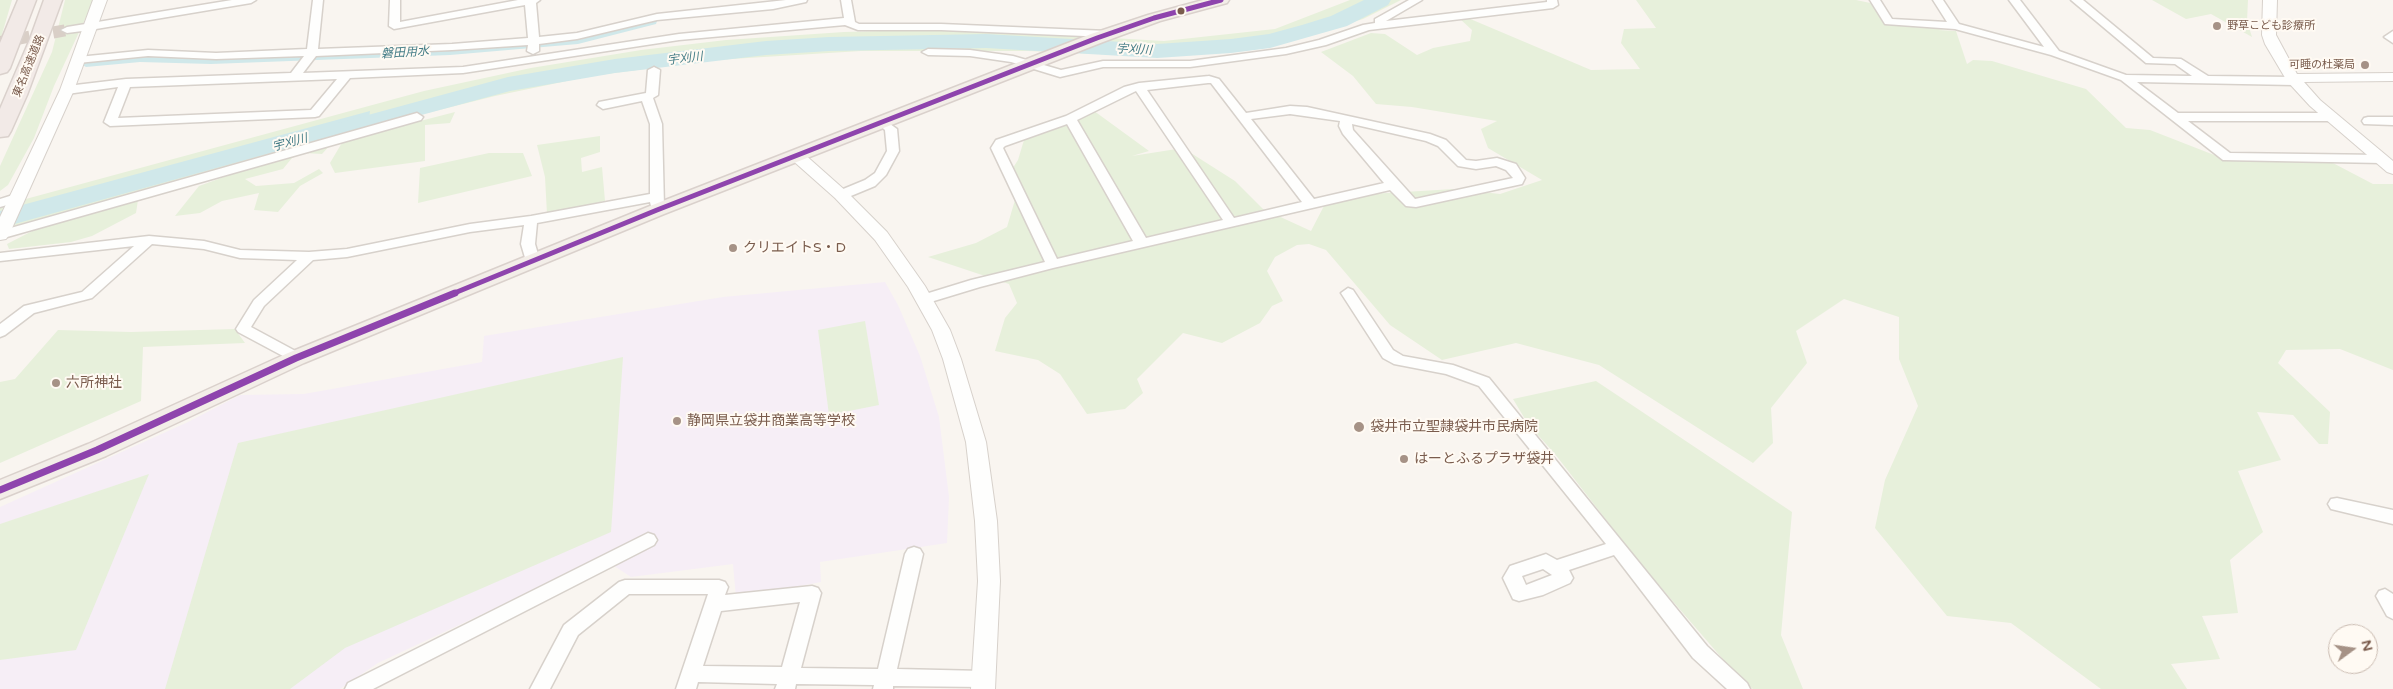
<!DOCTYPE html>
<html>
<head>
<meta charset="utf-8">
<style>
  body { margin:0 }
  #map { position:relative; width:2393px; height:689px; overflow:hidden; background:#f9f5f0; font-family:"Varela Round",sans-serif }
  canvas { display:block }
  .north { position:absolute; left:2328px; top:624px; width:50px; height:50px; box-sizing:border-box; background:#fffaf3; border:1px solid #cabbb1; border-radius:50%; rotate:76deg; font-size:14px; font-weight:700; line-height:20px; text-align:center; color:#7a5c4d }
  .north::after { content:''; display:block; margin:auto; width:18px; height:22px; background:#a69286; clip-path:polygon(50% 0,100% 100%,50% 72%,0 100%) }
</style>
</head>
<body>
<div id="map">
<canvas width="2393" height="689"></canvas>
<div class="north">N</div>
</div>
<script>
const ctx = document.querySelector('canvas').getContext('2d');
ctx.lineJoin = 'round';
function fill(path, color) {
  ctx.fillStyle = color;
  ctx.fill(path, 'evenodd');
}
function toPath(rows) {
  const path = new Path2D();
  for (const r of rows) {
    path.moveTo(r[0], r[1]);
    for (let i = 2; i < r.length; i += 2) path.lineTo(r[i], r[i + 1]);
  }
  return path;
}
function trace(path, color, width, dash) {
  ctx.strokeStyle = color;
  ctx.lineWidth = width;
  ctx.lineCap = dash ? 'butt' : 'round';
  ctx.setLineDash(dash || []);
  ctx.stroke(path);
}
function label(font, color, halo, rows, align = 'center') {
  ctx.font = font + ' "Varela Round","Noto Sans JP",sans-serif';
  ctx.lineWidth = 4;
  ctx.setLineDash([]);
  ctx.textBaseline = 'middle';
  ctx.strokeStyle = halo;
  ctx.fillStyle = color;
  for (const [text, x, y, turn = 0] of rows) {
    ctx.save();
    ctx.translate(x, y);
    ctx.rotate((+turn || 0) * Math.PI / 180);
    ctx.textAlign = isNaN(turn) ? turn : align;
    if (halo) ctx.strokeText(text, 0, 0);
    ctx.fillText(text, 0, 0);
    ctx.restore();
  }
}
fill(toPath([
  [885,282,898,305,920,356,939,417,949,497,947,543,820,562,821,582,736,598,733,564,631,577,602,558,378,663,340,689,0,689,0,507,188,422,240,395,304,394,482,362,484,336,723,297]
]), '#f6eef6');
fill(toPath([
  [0,0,12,0,0,41],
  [65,0,94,0,54,86,34,138,8,185,0,191,0,166,52,52],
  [1350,0,1401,0,1363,19,1289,42,1197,55,1146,56,1028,51,861,51,715,60,591,76,495,96,387,123,0,232,0,206,424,91,531,68,641,50,726,40,844,32,953,29,1164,41,1275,29],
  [1636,0,1856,0,1875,4,1886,25,1942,27,1948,29,1938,30,1956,31,1967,64,1973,60,1992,61,2086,89,2126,128,2150,130,2227,160,2331,162,2373,184,2393,184,2393,370,2340,349,2286,350,2278,363,2330,412,2328,444,2319,444,2293,415,2257,412,2281,460,2238,471,2263,532,2230,560,2238,613,2202,616,2220,659,2171,664,2187,689,2101,689,2011,623,1947,616,1875,528,1885,480,1918,406,1899,359,1899,317,1844,299,1796,331,1807,363,1771,408,1773,443,1753,463,1599,365,1516,343,1442,360,1390,325,1326,250,1309,244,1297,245,1275,257,1267,271,1283,301,1272,306,1260,323,1222,343,1183,333,1137,379,1143,393,1125,409,1087,414,1060,374,1038,360,995,351,1005,318,1017,303,1009,284,928,257,976,243,1007,227,1015,200,1009,174,1018,160,1024,140,1045,126,1090,108,1149,151,1132,156,1183,148,1235,181,1263,209,1311,231,1326,202,1337,196,1454,189,1500,194,1542,180,1488,148,1481,129,1497,121,1412,107,1376,104,1353,76,1321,52,1371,33,1385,34,1417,55,1433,48,1470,41,1472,30,1460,19,1468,18,1591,70,1640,69,1621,43,1624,29,1656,28],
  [2152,0,2248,0,2247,21,2252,37,2211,14,2186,19],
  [455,112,450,123,425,125,425,161,335,173,330,163,343,141],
  [600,136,600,152,581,158,582,172,602,167,605,201,547,214,545,177,537,145],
  [332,143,322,154,304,153,292,158,283,169,245,179,256,186,294,183,319,169,323,173,300,186,278,212,254,210,259,193,222,201,200,213,175,216,199,186,257,165],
  [489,153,523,153,532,176,418,203,420,168],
  [138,200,136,213,92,236,71,242,9,249,7,244,42,226],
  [865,321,879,405,829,415,818,330],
  [235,329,245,343,143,347,141,401,0,463,0,382,15,379,58,330,131,332],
  [623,357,611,532,345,648,290,689,165,689,238,443],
  [1596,381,1792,512,1781,635,1803,689,1753,689,1740,679,1638,561,1555,454,1528,424,1513,399],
  [149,474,76,650,0,660,0,524]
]), '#e7f0db');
fill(toPath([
  [370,111,368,126,0,228,0,211]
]), '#d0e8ea');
fill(toPath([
  [651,17,657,21,656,24,578,44,450,55,211,64,140,62,86,67,79,63,86,59,140,54,211,56,450,47,578,36,651,17]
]), '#d0e8ea');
fill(toPath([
  [1364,0,1391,0,1388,5,1347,26,1270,48,1231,53,1157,58,986,48,829,51,766,55,615,73,510,91,329,140,320,138,317,133,320,128,508,77,615,59,766,41,829,37,986,34,1157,44,1231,39,1269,34,1302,25,1331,16,1364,0]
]), '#d0e8ea');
trace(toPath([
  [0,42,67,30]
]), '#d9cfc7', 12, [12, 6]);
const minor = toPath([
  [232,0,256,0,251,3,90,30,67,33,61,30,67,27,232,0],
  [313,0,323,0,318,49,452,44,528,38,525,5,394,29,389,26,390,0,400,0,400,22,518,0,540,0,536,3,539,37,577,33,657,14,786,0,807,0,806,2,773,9,657,20,577,39,539,44,539,51,533,54,527,51,528,45,452,50,316,56,303,73,463,67,679,34,844,18,841,0,851,0,855,22,859,24,941,24,1108,31,1114,34,1108,37,941,30,858,30,845,25,679,40,463,73,350,78,319,116,315,117,110,126,104,122,118,87,67,94,61,90,67,86,126,79,291,73,304,56,216,59,148,56,78,63,72,60,78,57,148,50,216,53,307,49,313,0],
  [337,79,311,110,118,118,130,87,337,79],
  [1409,0,1422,0,1386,21,1547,2,1547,0,1557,0,1558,5,1553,8,1369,30,1326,45,1286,54,1190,67,1103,67,1060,77,1011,62,970,56,928,55,922,52,928,49,970,50,1013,56,1061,70,1103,61,1190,61,1286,48,1319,40,1363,25,1375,23,1375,19,1409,0],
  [1870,0,1880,0,1892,19,1947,22,1933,0,1943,0,1959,24,2044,47,2009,0,2020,0,2059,51,2126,75,2192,76,2175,64,2146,63,2071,0,2083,0,2153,58,2181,59,2208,76,2294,77,2300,81,2294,85,2137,82,2178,113,2331,113,2337,117,2331,121,2188,121,2230,153,2382,155,2388,159,2382,163,2223,160,2121,80,2051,55,1955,29,1885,24,1870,0],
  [2393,31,2393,43,2384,37,2393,31],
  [654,67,660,70,658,95,653,98,662,124,664,207,657,211,652,210,650,202,537,223,535,244,540,261,538,264,528,264,526,261,521,244,524,225,470,232,347,257,313,260,264,306,251,327,301,354,304,358,301,362,296,363,238,332,236,329,254,300,297,260,240,258,204,249,152,244,92,298,34,313,5,335,0,337,0,324,24,306,82,292,134,246,0,261,0,253,149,236,204,241,240,250,309,252,347,249,470,224,531,216,650,194,650,124,642,101,603,109,597,105,599,102,646,93,648,70,654,67],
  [1209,76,1219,79,1246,113,1290,106,1307,107,1430,134,1446,140,1466,160,1476,161,1497,158,1516,164,1525,178,1522,184,1416,207,1406,206,1390,190,1053,268,980,287,924,304,919,302,917,299,919,296,971,280,1045,262,991,148,996,140,1066,116,1124,87,1139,83,1209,76],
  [1208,83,1211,83,1302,202,1234,218,1147,90,1208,83],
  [1136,91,1223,220,1146,238,1077,120,1136,91],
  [1290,114,1340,121,1339,126,1343,134,1384,183,1314,199,1251,119,1290,114],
  [1067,124,1133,241,1057,259,1003,148,1005,146,1067,124],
  [1352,124,1426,141,1438,146,1458,166,1476,169,1496,166,1506,170,1513,178,1415,199,1353,130,1352,124],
  [417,113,423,117,421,120,0,239,0,231,417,113],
  [2368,117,2393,117,2393,125,2364,124,2362,121,2364,118,2368,117],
  [883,119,897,129,899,151,886,175,875,186,846,198,836,198,834,195,836,192,865,180,875,173,887,151,885,130,877,123,883,119],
  [16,194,23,198,21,201,0,207,0,199,16,194],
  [1348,288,1353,290,1393,350,1403,356,1453,365,1489,378,1707,646,1747,683,1750,689,1727,689,1693,658,1614,555,1569,570,1573,578,1570,583,1543,595,1519,601,1513,599,1503,578,1510,566,1546,554,1557,560,1606,544,1479,386,1446,374,1394,364,1383,358,1341,293,1348,288],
  [1543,569,1552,575,1526,585,1522,576,1543,569],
  [2337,498,2393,510,2393,524,2331,509,2328,504,2331,499,2337,498],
  [648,533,654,535,657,540,654,545,373,689,345,689,348,683,648,533],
  [914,547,920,549,923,554,897,669,984,671,991,673,994,679,991,685,984,687,893,686,893,689,873,689,874,685,796,684,795,689,775,689,777,684,698,682,696,689,676,689,708,594,629,594,578,635,550,689,530,689,564,625,619,582,625,580,719,580,725,582,728,587,725,595,812,586,818,588,821,593,801,668,878,669,905,554,908,549,914,547],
  [800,602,782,667,703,666,721,611,800,602],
  [2385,589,2393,594,2393,619,2387,616,2376,596,2379,591,2385,589]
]);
const tertiary = toPath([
  [93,0,107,0,74,90,9,235,6,239,0,240,0,217,60,90,93,0],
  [2263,0,2277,0,2276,35,2297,74,2393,73,2393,81,2304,82,2320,100,2393,161,2393,174,2387,172,2310,106,2287,81,2265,44,2262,35,2263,0],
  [797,151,803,153,847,192,887,232,925,286,950,330,961,359,986,442,997,521,1000,581,995,689,971,689,978,581,975,521,966,442,943,359,932,330,908,287,875,240,835,198,791,159,789,156,791,153,797,151]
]);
const primary = toPath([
  [1203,0,1229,0,1227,3,1160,21,1103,42,664,214,304,363,106,456,0,499,0,480,88,444,288,353,650,206,1091,34,1148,15,1203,0]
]);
const motorway = toPath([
  [18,0,36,0,10,68,7,72,0,74,0,43,18,0],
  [44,0,62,0,27,95,11,131,8,136,0,137,0,109,30,39,44,0]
]);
trace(minor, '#d7d1cb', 3);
trace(tertiary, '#d7d1cb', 2);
trace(primary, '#dad1cc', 3);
trace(motorway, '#dad1cc', 3);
fill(minor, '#fefefd');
fill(tertiary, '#fefefd');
fill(primary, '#f3eee8');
fill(motorway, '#f2eae7');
trace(toPath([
  [452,294,657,210,1097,38,1154,18,1221,0]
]), '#8e44ad', 5);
trace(toPath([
  [0,490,97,450,296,358,455,293]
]), '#8e44ad', 7);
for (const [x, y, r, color] of [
  [1181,11,4.5,"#7a5c4d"],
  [2217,26,5,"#a69286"],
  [2365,65,5,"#a69286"],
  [733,248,5,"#a69286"],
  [56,383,5,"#a69286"],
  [677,421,5,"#a69286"],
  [1359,427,6,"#a69286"],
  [1404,459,5,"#a69286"]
]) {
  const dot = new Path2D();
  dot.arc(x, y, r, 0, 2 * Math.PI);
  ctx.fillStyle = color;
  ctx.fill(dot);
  trace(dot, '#fffaf3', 2);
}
label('11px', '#7a5c4d', '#fffaf3', [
  ["野草こども診療所",2227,26],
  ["可睡の杜薬局",2355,65,"right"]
], 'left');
label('11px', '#7a5c4d', '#fffaf3', [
  ["東名高速道路",29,66,-68]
]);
label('italic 12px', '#437c86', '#fffaf3', [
  ["宇刈川",1134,50,3],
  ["磐田用水",405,53,-4],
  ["宇刈川",685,59,-7],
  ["宇刈川",290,143,-15]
]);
label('14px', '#7a5c4d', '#fffaf3', [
  ["クリエイトS・D",743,248],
  ["六所神社",66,383],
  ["静岡県立袋井商業高等学校",687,421],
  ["袋井市立聖隷袋井市民病院",1370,427],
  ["はーとふるプラザ袋井",1414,459]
], 'left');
</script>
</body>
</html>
